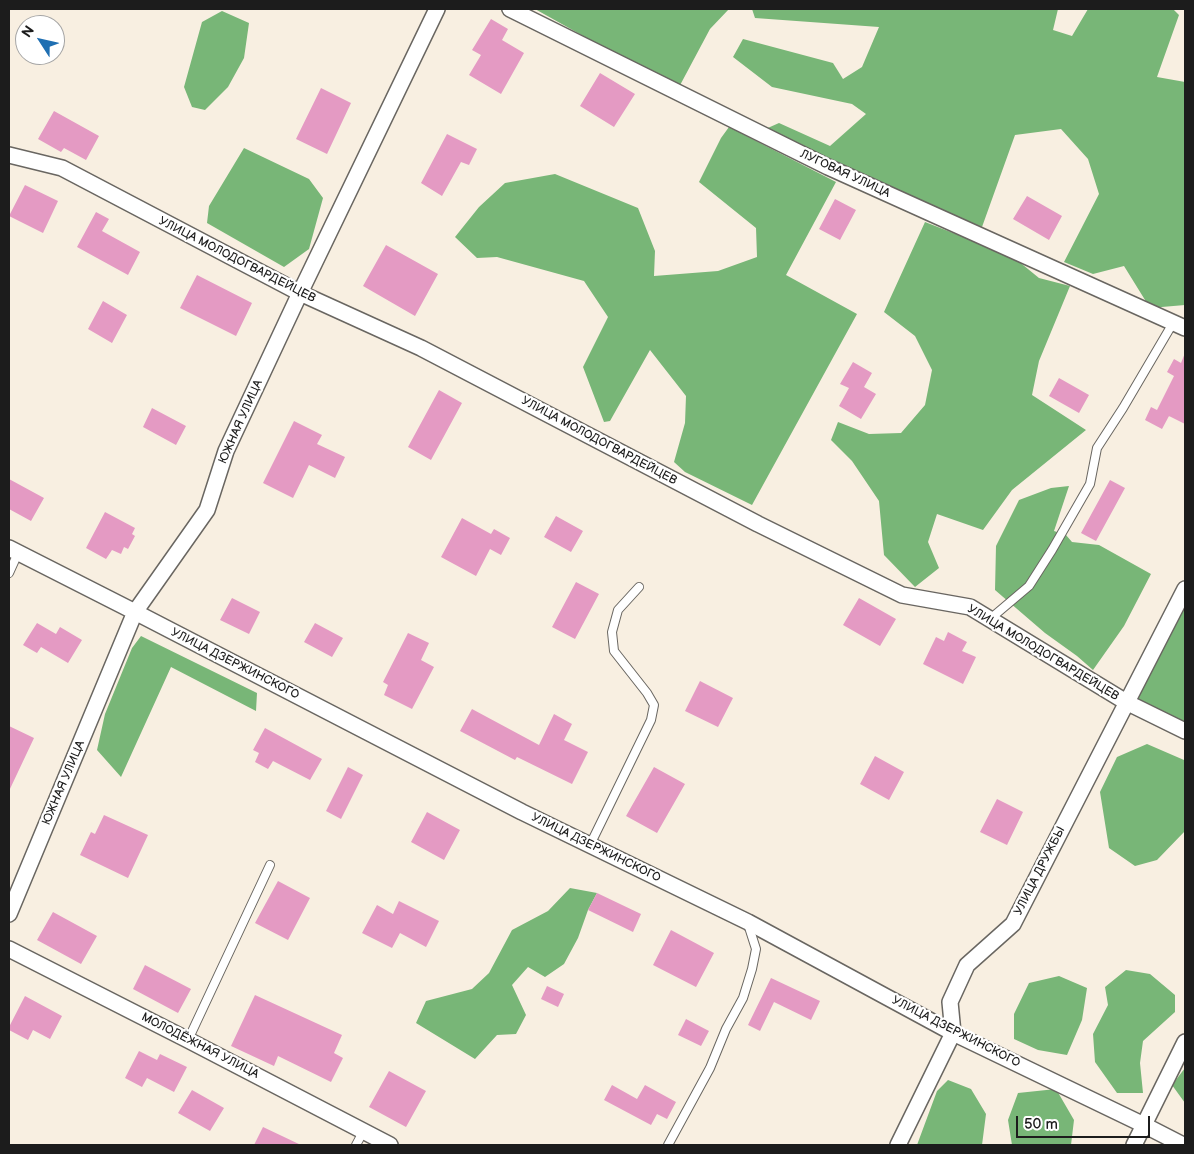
<!DOCTYPE html>
<html>
<head>
<meta charset="utf-8">
<style>
  body { margin:0 }
  #map { position:relative; width:1194px; height:1154px; overflow:hidden; background:#f8efe1; font-family:"Balsamiq Sans",sans-serif }
  canvas { display:block }
  .frame { position:absolute; inset:0; border:10px solid #1c1c1c; pointer-events:none }
  .north { position:absolute; left:15px; top:15px; width:50px; height:50px; box-sizing:border-box; background:#fff; border:1px solid #a4a4a4; border-radius:50%; rotate:305deg; font-size:14px; font-weight:700; line-height:20px; text-align:center; color:#1c1c1c }
  .north::after { content:''; display:block; margin:auto; width:18px; height:22px; background:#1f6fb2; clip-path:polygon(50% 0,100% 100%,50% 72%,0 100%) }
  .scale { position:absolute; left:1016px; top:1116px; width:134px; height:22px; box-sizing:border-box; border:2px solid #1c1c1c; border-top:0; padding-left:6px; font-size:15px; line-height:18px; white-space:nowrap; color:#1c1c1c; -webkit-text-stroke:4px #fff; paint-order:stroke }
</style>
</head>
<body>
<div id="map">
<canvas width="1194" height="1154"></canvas>
<div class="frame"></div>
<div class="north">N</div>
<div class="scale">50 m</div>
</div>
<script>
const ctx = document.querySelector('canvas').getContext('2d');
ctx.lineJoin = 'round';
function fill(path, color) {
  ctx.fillStyle = color;
  ctx.fill(path, 'evenodd');
}
function toPath(rows) {
  const path = new Path2D();
  for (const r of rows) {
    path.moveTo(r[0], r[1]);
    for (let i = 2; i < r.length; i += 2) path.lineTo(r[i], r[i + 1]);
  }
  return path;
}
function trace(path, color, width, dash) {
  ctx.strokeStyle = color;
  ctx.lineWidth = width;
  ctx.lineCap = dash ? 'butt' : 'round';
  ctx.setLineDash(dash || []);
  ctx.stroke(path);
}
function label(font, color, halo, rows, align = 'center') {
  ctx.font = font + ' "Balsamiq Sans",sans-serif';
  ctx.lineWidth = 4.5;
  ctx.setLineDash([]);
  ctx.textBaseline = 'middle';
  ctx.strokeStyle = halo;
  ctx.fillStyle = color;
  for (const [text, x, y, turn = 0] of rows) {
    ctx.save();
    ctx.translate(x, y);
    ctx.rotate((+turn || 0) * Math.PI / 180);
    ctx.textAlign = isNaN(turn) ? turn : align;
    if (halo) ctx.strokeText(text, 0, 0);
    ctx.fillText(text, 0, 0);
    ctx.restore();
  }
}
fill(toPath([
  [535,9,729,9,710,29,678,89],
  [752,9,1058,9,1053,30,1072,36,1088,9,1173,9,1179,15,1157,77,1185,82,1185,305,1150,308,1124,266,1093,274,1064,262,1099,194,1088,159,1061,129,1015,135,982,227,907,196,761,131,779,123,830,146,866,114,852,104,772,87,733,57,743,39,833,63,843,79,862,67,879,27,755,18],
  [222,11,249,23,244,58,228,87,205,110,192,107,184,87,202,22],
  [729,127,836,182,786,275,857,314,752,505,685,472,674,462,685,423,686,396,650,350,610,421,604,422,583,367,608,317,584,281,497,257,477,258,455,237,479,207,505,183,555,174,638,208,655,251,654,276,718,271,757,257,756,228,699,182,721,138],
  [244,148,309,179,323,198,309,249,284,267,207,223,209,206],
  [925,222,1012,256,1039,278,1070,286,1039,361,1032,395,1086,430,1012,490,983,530,937,514,928,542,939,568,915,587,884,555,879,501,852,461,831,440,838,422,869,434,901,433,925,405,932,370,915,336,884,312],
  [1069,486,1054,531,1066,535,1072,542,1099,545,1151,574,1124,626,1093,670,1077,656,1045,633,995,590,996,546,1019,500,1051,488],
  [1185,603,1185,726,1134,702],
  [141,636,257,693,256,711,171,667,121,777,97,750,105,714,132,648],
  [1147,744,1184,760,1185,764,1185,831,1157,860,1135,866,1109,848,1100,792,1117,757],
  [570,888,597,893,588,910,578,938,564,964,545,977,528,967,512,985,526,1015,516,1034,497,1035,475,1059,416,1023,426,1001,472,989,489,973,512,930,548,911],
  [1126,970,1150,974,1175,995,1175,1012,1143,1041,1140,1063,1143,1093,1117,1093,1095,1062,1093,1034,1108,1005,1105,987],
  [1059,976,1087,988,1082,1020,1067,1055,1038,1050,1014,1039,1014,1014,1029,983],
  [1185,1068,1185,1103,1172,1085],
  [948,1080,971,1089,986,1114,982,1145,917,1145,937,1091],
  [1056,1089,1074,1120,1071,1145,1012,1145,1008,1120,1018,1093]
]), '#78b677');
fill(toPath([
  [491,19,508,29,502,40,524,53,501,94,469,75,481,55,472,50],
  [600,73,635,94,614,127,580,106],
  [321,88,351,103,327,154,296,139],
  [54,111,99,136,86,160,64,148,61,152,38,139],
  [447,134,477,149,469,165,461,162,442,196,421,183],
  [25,185,58,201,43,233,9,216],
  [1027,196,1062,216,1049,240,1013,219],
  [835,199,856,210,840,240,819,229],
  [96,212,109,219,102,231,140,252,128,275,77,247],
  [386,245,438,274,415,316,363,286],
  [197,275,252,303,236,336,180,308],
  [103,301,127,315,112,343,88,329],
  [1185,353,1185,424,1157,410,1174,376,1167,372,1174,359,1181,363],
  [853,362,872,373,864,387,876,394,861,419,839,406,849,388,840,384],
  [1059,378,1089,395,1079,413,1049,396],
  [439,390,462,403,431,460,408,447],
  [1151,407,1169,416,1162,429,1145,420],
  [152,408,186,426,176,445,143,427],
  [294,421,322,435,317,444,345,457,335,478,309,465,293,498,263,483],
  [9,479,44,498,31,521,9,509],
  [1110,480,1125,488,1096,541,1081,533],
  [105,512,135,528,132,534,135,536,128,549,124,547,121,554,112,550,106,559,86,548],
  [556,516,583,531,571,552,544,537],
  [462,518,491,534,494,529,510,538,501,555,490,549,476,576,441,557],
  [576,582,599,594,575,639,552,627],
  [232,598,260,612,249,634,220,620],
  [859,598,896,619,880,646,843,625],
  [37,623,56,634,60,627,82,640,68,663,41,647,37,653,23,645],
  [315,623,343,638,332,657,304,642],
  [948,632,967,642,962,651,976,657,963,684,923,664,936,637,944,641],
  [408,633,429,643,421,660,434,667,412,709,384,695,388,685,383,682],
  [700,681,733,698,718,727,685,711],
  [472,709,539,745,554,714,572,724,564,740,588,752,572,784,517,757,515,760,460,731],
  [9,726,34,738,9,791],
  [265,728,322,759,310,780,273,761,268,769,255,762,259,753,253,750],
  [875,756,904,772,889,800,860,784],
  [348,767,363,775,341,819,326,811],
  [654,767,685,784,657,833,626,816],
  [997,799,1023,812,1007,845,980,832],
  [427,812,460,830,444,860,411,842],
  [104,815,148,835,128,878,80,855,91,832,95,834],
  [278,881,310,898,288,940,255,923],
  [597,893,641,914,633,932,588,910],
  [399,901,439,921,426,947,400,933,392,948,362,933,377,905,393,914],
  [53,912,97,936,81,964,37,940],
  [671,930,714,953,696,987,653,965],
  [145,965,191,989,178,1013,133,989],
  [771,978,820,1001,811,1020,774,1002,760,1031,748,1025],
  [547,986,564,994,558,1007,541,999],
  [255,995,342,1035,334,1053,343,1058,331,1082,278,1056,274,1066,231,1046],
  [25,996,62,1016,50,1039,33,1030,28,1040,9,1030,9,1027],
  [686,1019,709,1031,701,1046,678,1035],
  [139,1051,157,1060,160,1054,187,1067,174,1092,147,1078,142,1087,125,1078],
  [389,1071,426,1091,406,1127,369,1107],
  [612,1085,637,1099,645,1085,676,1102,667,1119,657,1114,651,1125,604,1100],
  [192,1090,224,1108,210,1131,178,1113],
  [263,1127,301,1145,254,1145]
]), '#e49ac3');
const lane = toPath([
  [9,573,18,553],
  [990,619,1029,586,1052,550,1090,484,1097,448,1123,408,1173,323],
  [590,845,651,720,654,705,647,693,614,651,612,632,618,610,639,587],
  [188,1040,270,865],
  [356,1145,363,1132],
  [668,1145,710,1068,726,1029,743,998,752,969,756,949,748,924]
]);
const street = toPath([
  [510,9,828,167,1185,328],
  [9,155,62,168,300,293,421,348,758,524,902,595,970,607,1126,702,1185,731],
  [9,548,135,612,522,812,748,922,953,1033,1144,1125,1183,1145],
  [9,914,135,612,207,510,226,451,300,293,437,9],
  [9,949,188,1040,390,1145],
  [898,1145,953,1033,950,1002,967,965,1013,924,1185,589],
  [1134,1145,1185,1042]
]);
trace(lane, '#696661', 10);
trace(street, '#696661', 18);
trace(lane, '#fff', 8);
trace(street, '#fff', 15);
label('12px', '#1c1c1c', '#fff', [
  ["ЛУГОВАЯ УЛИЦА",845,174,25],
  ["УЛИЦА МОЛОДОГВАРДЕЙЦЕВ",237,260,27],
  ["ЮЖНАЯ УЛИЦА",241,422,-66],
  ["УЛИЦА МОЛОДОГВАРДЕЙЦЕВ",599,441,28],
  ["УЛИЦА МОЛОДОГВАРДЕЙЦЕВ",1043,653,31],
  ["УЛИЦА ДЗЕРЖИНСКОГО",235,664,27],
  ["ЮЖНАЯ УЛИЦА",64,783,-67],
  ["УЛИЦА ДЗЕРЖИНСКОГО",596,848,26],
  ["УЛИЦА ДРУЖБЫ",1040,871,-63],
  ["УЛИЦА ДЗЕРЖИНСКОГО",956,1032,27],
  ["МОЛОДЁЖНАЯ УЛИЦА",200,1046,27]
]);
</script>
</body>
</html>
